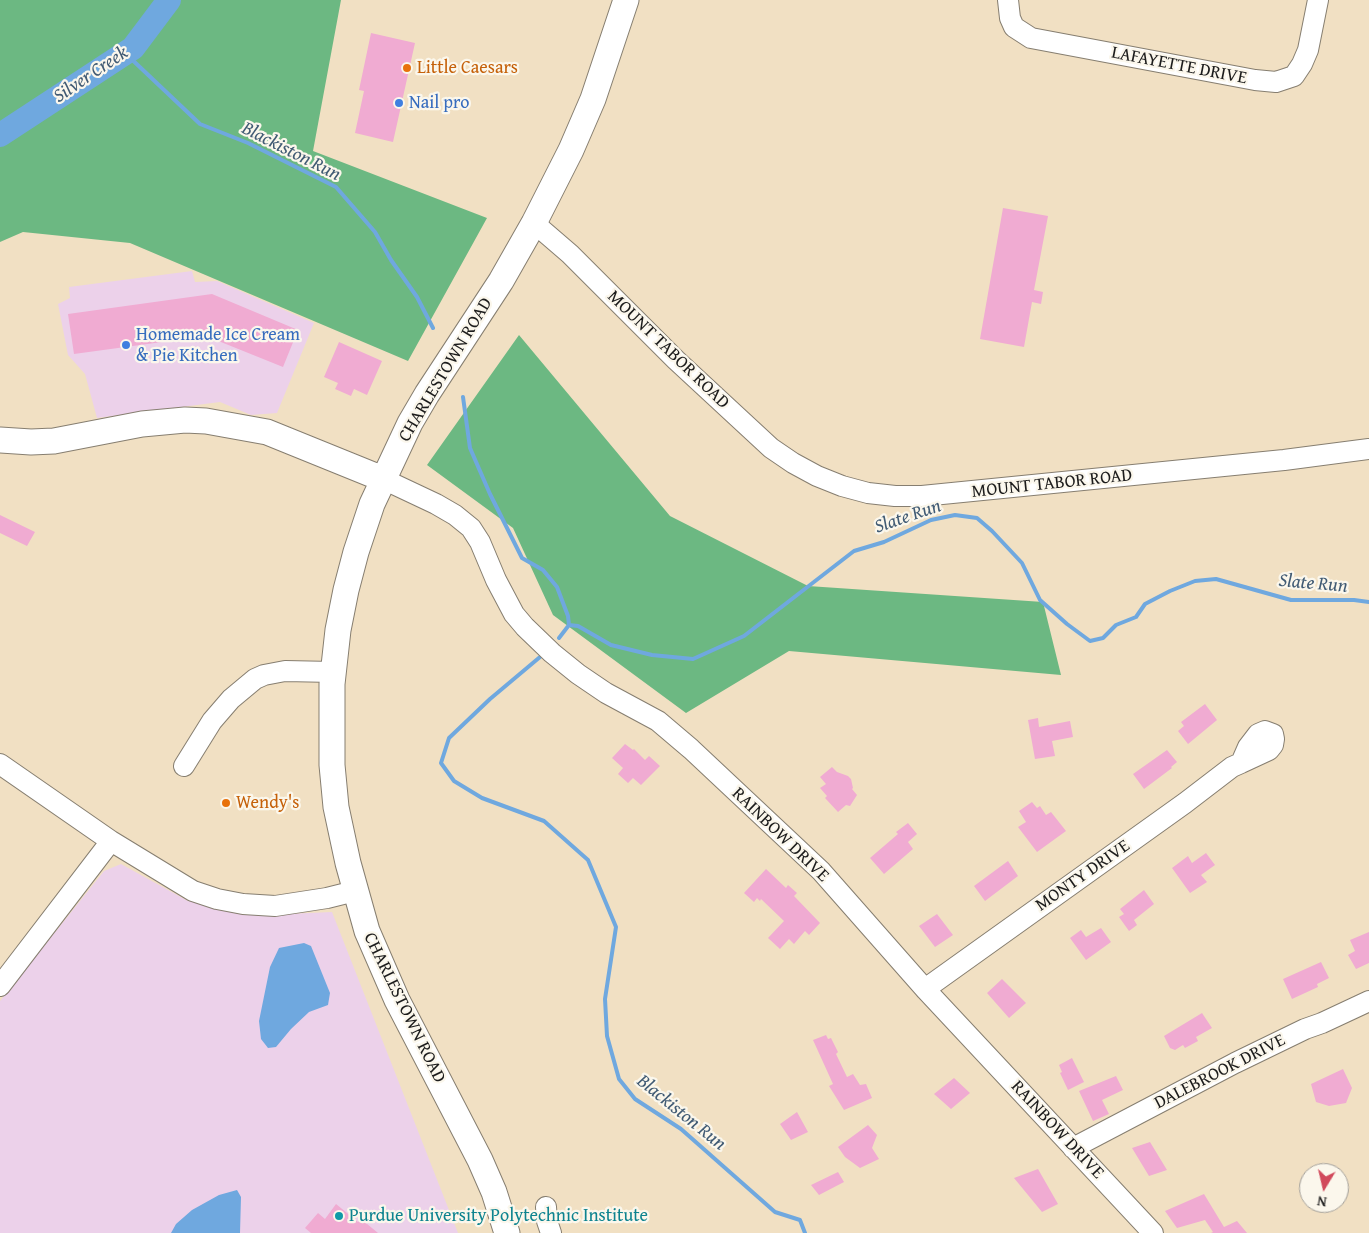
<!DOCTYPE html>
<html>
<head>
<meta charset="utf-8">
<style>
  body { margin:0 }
  #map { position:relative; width:1369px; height:1233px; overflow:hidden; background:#f1e0c3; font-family:"Gentium Book Plus",serif }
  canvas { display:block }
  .north { position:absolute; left:1299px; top:1163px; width:50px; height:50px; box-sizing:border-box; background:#fbf7ec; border:1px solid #a29f99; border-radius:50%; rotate:189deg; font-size:14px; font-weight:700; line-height:20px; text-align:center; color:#1c1c1c }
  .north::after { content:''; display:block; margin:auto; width:18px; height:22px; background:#d1495b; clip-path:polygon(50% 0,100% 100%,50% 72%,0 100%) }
</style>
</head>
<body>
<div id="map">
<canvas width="1369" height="1233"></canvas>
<div class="north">N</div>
</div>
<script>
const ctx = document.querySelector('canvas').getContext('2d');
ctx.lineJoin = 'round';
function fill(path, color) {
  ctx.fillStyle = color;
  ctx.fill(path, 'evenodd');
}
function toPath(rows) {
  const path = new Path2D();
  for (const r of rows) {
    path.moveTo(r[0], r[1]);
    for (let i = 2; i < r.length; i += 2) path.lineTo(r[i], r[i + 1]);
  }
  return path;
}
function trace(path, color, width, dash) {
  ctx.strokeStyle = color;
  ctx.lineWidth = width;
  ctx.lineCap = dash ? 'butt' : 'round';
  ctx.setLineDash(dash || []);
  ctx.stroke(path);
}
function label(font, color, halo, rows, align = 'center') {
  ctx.font = font + ' "Gentium Book Plus",serif';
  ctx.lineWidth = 4.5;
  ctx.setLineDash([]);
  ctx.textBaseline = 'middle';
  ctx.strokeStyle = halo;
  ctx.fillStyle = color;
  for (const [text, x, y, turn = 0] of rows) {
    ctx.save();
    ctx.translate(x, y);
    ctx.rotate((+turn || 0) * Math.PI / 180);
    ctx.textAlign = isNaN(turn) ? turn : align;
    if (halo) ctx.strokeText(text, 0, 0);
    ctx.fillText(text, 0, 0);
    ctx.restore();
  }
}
fill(toPath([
  [192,271,195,282,217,281,314,323,277,413,251,415,220,402,97,418,85,374,68,355,58,304,70,298,69,287],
  [121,864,188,901,262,915,332,912,458,1233,0,1233,0,1001,104,871]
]), '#ecd1ea');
fill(toPath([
  [0,0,341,0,313,151,487,218,408,361,130,243,23,232,0,242],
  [519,335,670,516,808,586,1043,602,1061,675,789,651,686,713,553,615,513,528,427,465]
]), '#6cb882');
fill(toPath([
  [304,943,311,946,330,993,328,1005,309,1012,291,1029,276,1047,268,1048,261,1039,259,1021,270,967,279,948],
  [237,1190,241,1197,240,1233,171,1233,176,1224,192,1210,219,1195]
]), '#6fa8df');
trace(toPath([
  [125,53,200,124,248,143,336,187,375,232,391,260,417,297,433,328],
  [463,397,470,448,490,494,522,558,543,570,557,587,568,616,569,625,559,638],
  [569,625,578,626,611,645,652,655,693,659,744,636,854,551,884,542,931,520,955,515,977,518,992,531,1022,563,1040,600,1067,624,1090,641,1103,638,1116,625,1136,617,1145,604,1170,591,1195,581,1216,579,1291,600,1354,600,1369,602],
  [540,657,490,699,449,738,441,763,454,781,482,798,544,821,588,860,616,927,605,999,607,1036,619,1079,635,1099,681,1129,775,1212,800,1220,805,1233]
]), '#6fa8df', 4);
trace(toPath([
  [0,135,133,48,169,0]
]), '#6fa8df', 24);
fill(toPath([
  [371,33,415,43,393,142,355,133,364,91,359,90],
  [1003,208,1048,216,1034,290,1043,292,1041,304,1032,302,1024,347,980,339],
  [212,294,298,330,283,367,206,336,74,354,68,314],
  [339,342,382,361,367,395,354,389,351,396,335,389,338,383,324,377],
  [0,515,35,532,27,546,0,533],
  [1205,704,1217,720,1188,744,1178,731,1184,726,1181,722],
  [1038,718,1039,727,1070,721,1073,737,1052,741,1055,756,1035,759,1028,720],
  [625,744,633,750,634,749,645,760,649,756,660,766,641,785,633,778,628,783,618,774,623,768,612,758],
  [1167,750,1177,762,1171,767,1172,768,1144,789,1133,774],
  [832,767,837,772,848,776,851,779,853,788,852,789,857,795,850,806,846,805,838,812,825,798,827,796,820,788,826,784,820,777],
  [1032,802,1037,808,1040,806,1046,815,1051,812,1066,831,1037,852,1018,827,1026,822,1019,811],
  [908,823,917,834,908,842,913,849,884,874,870,858,898,834,896,832],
  [1206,853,1215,865,1201,875,1207,882,1190,893,1172,868,1188,856,1192,863],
  [1008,861,1018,876,985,901,974,886],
  [766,869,786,888,788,885,797,893,794,896,820,923,809,935,805,931,794,944,789,939,780,949,768,938,784,921,761,899,760,901,757,898,754,902,744,893],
  [1144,890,1154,904,1134,920,1137,925,1129,931,1119,917,1124,914,1120,909],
  [937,914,953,935,935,947,919,926],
  [1101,928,1111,942,1086,960,1070,938,1081,930,1086,937],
  [1369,932,1369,963,1356,969,1348,955,1355,951,1350,940],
  [1321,962,1329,978,1317,984,1318,987,1292,999,1283,979],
  [1002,979,1026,1003,1009,1018,987,993],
  [1202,1013,1212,1028,1196,1037,1198,1041,1185,1048,1183,1045,1175,1050,1170,1048,1164,1036],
  [826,1035,828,1039,831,1038,838,1052,836,1054,847,1077,853,1074,860,1085,866,1084,872,1098,844,1110,829,1086,833,1084,813,1040],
  [1072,1058,1084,1082,1068,1090,1060,1073,1062,1072,1059,1065],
  [1343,1069,1352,1088,1346,1103,1329,1106,1316,1102,1311,1084],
  [1116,1076,1123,1090,1102,1100,1109,1114,1093,1121,1079,1091],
  [954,1078,970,1093,951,1109,934,1094],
  [797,1112,808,1132,791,1140,780,1124],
  [868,1125,877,1135,872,1148,879,1159,860,1168,845,1157,838,1147],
  [1150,1142,1167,1170,1149,1176,1132,1148],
  [1038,1169,1058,1204,1042,1212,1014,1178],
  [838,1172,844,1182,819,1195,811,1185],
  [1204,1194,1224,1227,1237,1221,1247,1233,1211,1233,1213,1232,1205,1220,1177,1228,1165,1211],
  [336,1204,358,1222,361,1219,378,1233,311,1233,305,1228,318,1213,325,1219]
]), '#f0abd2');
const minor = toPath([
  [1008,0,1010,18,1014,27,1031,38,1255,80,1276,82,1294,76,1302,64,1308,50,1318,0],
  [534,223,570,254,676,360,771,448,793,463,817,476,842,486,868,493,895,496,922,496,1284,460,1369,449],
  [383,479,436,504,455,515,471,528,480,542,496,580,514,614,525,627,552,653,578,674,606,693,658,721,691,749,821,871,925,989,1153,1233],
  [0,764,111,841,193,891,217,899,243,904,275,906,327,898,355,891],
  [184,766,212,721,231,699,255,679,264,675,285,671,333,672],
  [0,986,111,841],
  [925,989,1185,803,1232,767,1241,763,1248,747,1258,734,1265,731,1273,734,1274,739,1273,745,1269,750,1241,763],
  [1073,1148,1235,1063,1305,1029,1322,1023,1369,1001],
  [546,1207,547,1221,551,1233]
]);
const major = toPath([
  [0,440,31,442,54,441,142,424,185,420,206,421,267,432,383,479],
  [507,1233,494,1192,480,1160,397,1000,367,931,348,863,336,807,332,765,332,684,338,630,346,590,356,552,372,504,410,423,427,394,501,281,534,223,571,150,593,99,626,0]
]);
trace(minor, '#867e70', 22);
trace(major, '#867e70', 27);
trace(minor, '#fff', 20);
trace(major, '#fff', 25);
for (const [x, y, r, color] of [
  [407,68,5,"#e8710a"],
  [399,103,5,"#3f7fe0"],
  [126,345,5,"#3f7fe0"],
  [226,803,5,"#e8710a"],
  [339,1216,5,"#0f9aa8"]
]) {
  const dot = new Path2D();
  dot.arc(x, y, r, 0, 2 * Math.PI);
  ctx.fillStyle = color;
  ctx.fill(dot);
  trace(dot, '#fbf7ec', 2);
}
label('18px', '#1c1c1c', '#fbf7ec', [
  ["LAFAYETTE DRIVE",1179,66,11],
  ["MOUNT TABOR ROAD",668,350,44],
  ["CHARLESTOWN ROAD",446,370,-59],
  ["MOUNT TABOR ROAD",1052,484,-6],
  ["RAINBOW DRIVE",780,835,44],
  ["MONTY DRIVE",1083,876,-35],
  ["CHARLESTOWN ROAD",404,1008,64],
  ["DALEBROOK DRIVE",1220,1072,-27],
  ["RAINBOW DRIVE",1057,1130,47]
]);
label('18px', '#c56008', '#fbf7ec', [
  ["Little Caesars",417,68],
  ["Wendy's",236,803]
], 'left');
label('18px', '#366cbe', '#fbf7ec', [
  ["Nail pro",409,103],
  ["Homemade Ice Cream",136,335],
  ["& Pie Kitchen",136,356]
], 'left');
label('18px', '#0d838f', '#fbf7ec', [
  ["Purdue University Polytechnic Institute",349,1216]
], 'left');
label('italic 19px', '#415b74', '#fbf7ec', [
  ["Silver Creek",91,75,-34],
  ["Blackiston Run",291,152,27],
  ["Slate Run",908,517,-19],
  ["Slate Run",1313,584,5],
  ["Blackiston Run",681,1113,39]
]);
</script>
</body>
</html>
